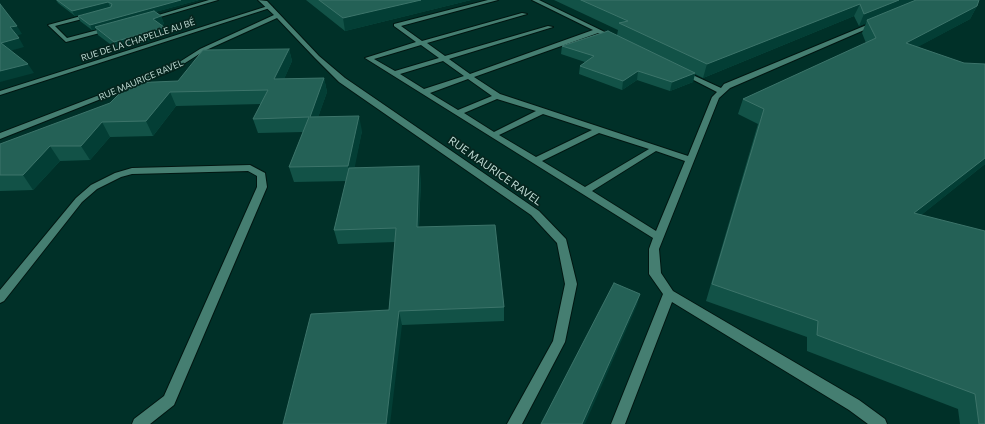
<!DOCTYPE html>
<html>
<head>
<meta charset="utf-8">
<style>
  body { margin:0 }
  canvas { display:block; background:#003028 }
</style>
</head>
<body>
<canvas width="985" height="424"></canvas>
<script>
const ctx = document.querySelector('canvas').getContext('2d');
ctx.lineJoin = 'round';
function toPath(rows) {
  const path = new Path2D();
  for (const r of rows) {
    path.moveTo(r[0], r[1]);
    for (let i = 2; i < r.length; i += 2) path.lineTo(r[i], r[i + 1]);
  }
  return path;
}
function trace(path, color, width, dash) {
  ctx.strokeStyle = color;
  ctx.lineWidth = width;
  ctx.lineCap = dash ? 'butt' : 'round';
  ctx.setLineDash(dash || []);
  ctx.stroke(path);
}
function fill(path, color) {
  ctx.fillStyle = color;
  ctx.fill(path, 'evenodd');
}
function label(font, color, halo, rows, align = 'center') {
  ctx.font = font + ' Commissioner,sans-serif';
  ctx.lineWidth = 3.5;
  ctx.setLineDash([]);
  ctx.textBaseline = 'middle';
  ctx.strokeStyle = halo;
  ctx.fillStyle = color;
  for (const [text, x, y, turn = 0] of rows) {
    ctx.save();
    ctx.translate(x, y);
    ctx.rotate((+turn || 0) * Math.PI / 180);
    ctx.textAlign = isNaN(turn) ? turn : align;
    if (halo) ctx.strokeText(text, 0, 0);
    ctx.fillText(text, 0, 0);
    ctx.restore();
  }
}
const lane = toPath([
  [209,0,218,0,150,20,145,19,209,0],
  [488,0,498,0,401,26,422,41,522,13,527,14,427,43,445,56,548,26,553,27,449,59,470,74,593,30,532,0,539,0,617,38,612,39,598,33,474,77,500,94,688,156,712,97,717,92,680,73,680,71,684,71,721,88,724,84,874,22,878,22,878,24,730,88,719,98,659,249,661,273,673,291,859,400,885,419,887,424,868,424,849,410,672,302,625,424,611,424,663,294,649,274,649,249,653,238,365,58,416,42,394,26,394,24,488,0],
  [421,45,439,58,395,71,374,59,421,45],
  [443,61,464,76,424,89,400,74,443,61],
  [468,79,492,96,458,110,430,93,468,79],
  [497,99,536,111,494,132,464,113,497,99],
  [543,114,592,130,536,157,499,135,543,114],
  [599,133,649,149,585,187,542,161,599,133],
  [656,151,685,161,656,231,592,191,656,151],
  [268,6,273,7,0,95,0,91,268,6],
  [92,13,95,15,94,16,55,26,67,38,109,27,111,28,111,30,66,42,48,25,92,13],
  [250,165,265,173,267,187,174,405,150,424,132,424,134,419,164,396,257,187,257,176,248,171,132,174,121,177,97,189,82,202,4,301,0,303,0,290,76,198,91,185,115,173,132,168,250,165]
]);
const street = toPath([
  [258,0,267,1,319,56,345,78,539,211,566,239,577,284,565,342,522,424,507,424,553,341,565,284,557,243,531,215,339,82,315,58,277,18,204,51,174,70,0,139,0,133,170,68,200,49,274,15,258,0]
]);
trace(lane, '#001611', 2);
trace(street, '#001611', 2);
fill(lane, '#457e71');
fill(street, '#457e71');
fill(toPath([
  [56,0,199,0,155,12,161,16,164,24,161,25,164,27,167,35,118,50,98,35,96,29,92,30,80,21,78,16,110,7,75,16,58,3],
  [306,0,471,0,345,31],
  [554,0,979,0,977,6,970,19,917,47,985,164,921,215,985,424,960,424,958,409,807,351,807,337,706,301,758,124,738,114,743,99,866,43,862,33,866,23,859,26,854,16,703,78,695,74,693,82,670,91,637,80,622,90,579,74,580,66,585,62,561,54,562,46,617,35,618,30],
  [289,49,292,61,284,79,324,78,327,92,318,117,362,131,354,167,421,179,419,227,504,307,504,321,402,325,389,310,395,242,338,244,334,230,346,181,294,182,289,167,303,132,258,133,253,119,261,104,176,106,153,136,110,137,90,160,60,161,33,190,0,191,0,144,178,81]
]), '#125247');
fill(toPath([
  [181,0,199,0,97,28,95,27,96,29,92,30,90,25],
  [421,0,471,0,345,31,343,18],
  [899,0,922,0,867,20,866,23,859,26,864,14],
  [108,2,110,7,75,16,72,11],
  [860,4,854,16,703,78,707,64],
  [977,6,970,19,899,57,906,43],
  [161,16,164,24,156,26,153,19],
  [17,26,22,34,15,36,10,27],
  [164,27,167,35,118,50,114,42],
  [19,38,24,47,6,52,1,43],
  [289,49,292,61,278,93,274,79],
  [28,64,34,73,0,82,0,71],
  [638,71,637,80,622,90,623,81],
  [695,73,693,82,670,91,672,82],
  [324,78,327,92,313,132,310,117],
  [170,92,176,106,153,136,146,121],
  [359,116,362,131,352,181,348,166],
  [102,122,110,137,90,160,81,146],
  [50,146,60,161,33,190,23,175],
  [985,158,985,164,904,229,914,213],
  [419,166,421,179,418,241,417,227],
  [640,294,637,305,585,424,582,424],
  [399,311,402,325,390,424,386,424]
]), '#033e35');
const building = toPath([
  [57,0,181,0,90,25,78,16,111,7,112,4,108,2,72,11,57,0],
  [319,0,421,0,343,18,319,0],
  [581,0,899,0,864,14,860,4,707,64,619,23,628,21,581,0],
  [916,0,979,0,977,6,906,43,964,63,985,64,985,158,914,213,985,231,985,424,979,424,975,394,817,335,818,321,712,284,764,109,743,99,876,38,867,20,916,0],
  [0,4,17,26,10,27,19,38,1,43,28,64,0,71,0,4],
  [154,11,161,16,153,19,164,27,114,42,95,27,154,11],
  [608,31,695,73,672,82,638,71,623,81,580,66,594,56,562,46,608,31],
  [289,49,274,79,324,78,310,117,359,116,348,166,289,167,309,117,253,119,268,90,170,92,146,121,102,122,81,146,50,146,23,175,0,175,0,144,110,103,130,83,178,81,203,50,289,49],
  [419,166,417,227,495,225,504,307,399,311,386,424,283,424,311,314,389,310,396,228,334,230,349,168,419,166],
  [614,283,640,294,582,424,541,424,614,283]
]);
fill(building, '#246156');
trace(building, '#3c746a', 1);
label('9px', '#bdd9d2', '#05251e', [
  ["RUE DE LA CHAPELLE AU BÉ",138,40,-18],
  ["RUE MAURICE RAVEL",141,80,-23]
]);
label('11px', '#bdd9d2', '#05251e', [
  ["RUE MAURICE RAVEL",495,171,35]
]);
</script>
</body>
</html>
